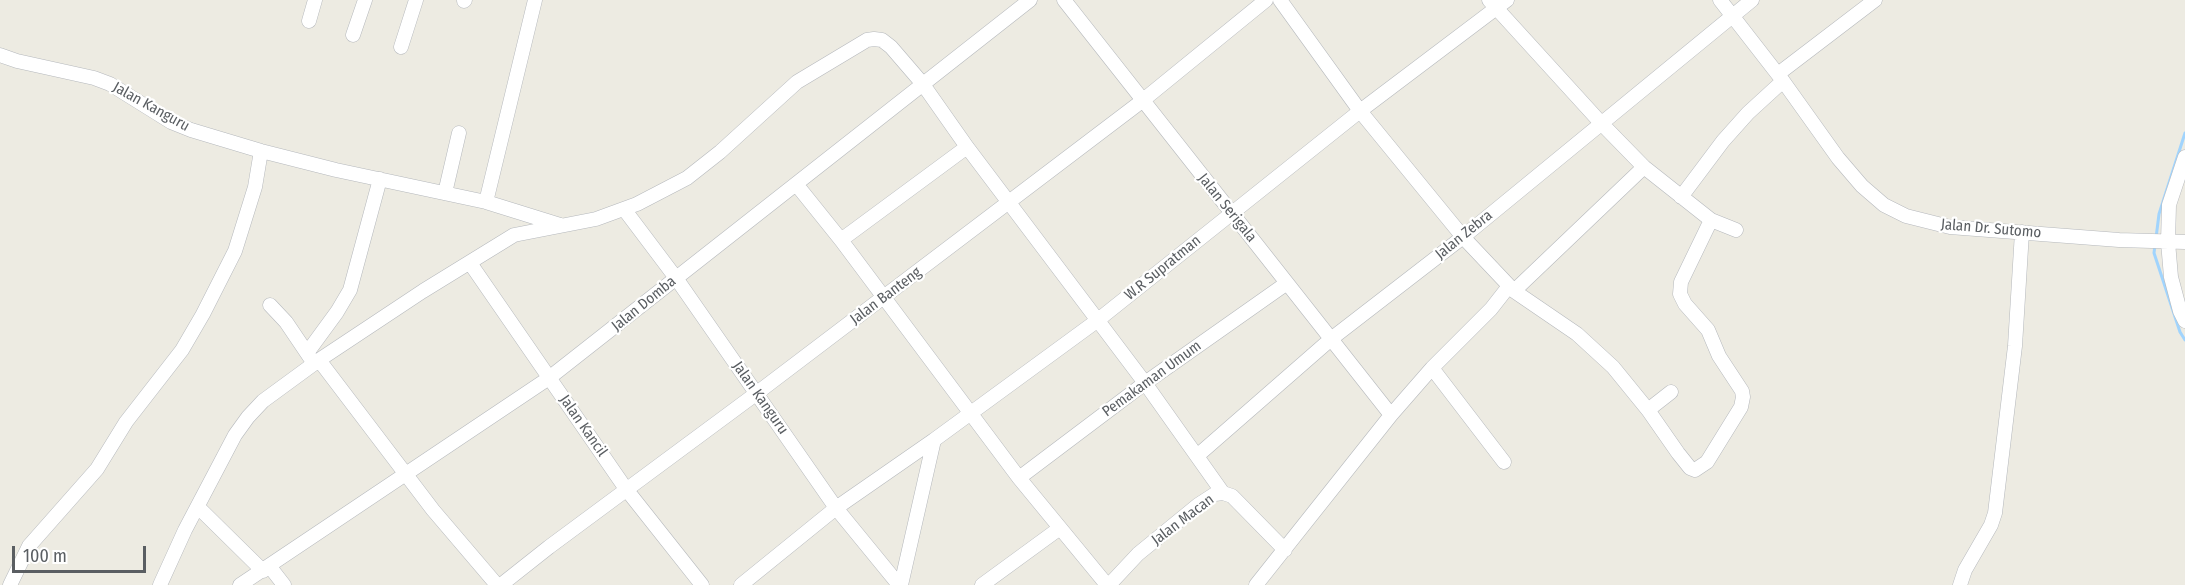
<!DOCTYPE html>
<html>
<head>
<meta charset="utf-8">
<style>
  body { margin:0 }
  #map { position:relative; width:2185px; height:585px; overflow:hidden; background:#edebe2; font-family:"Fira Sans Condensed",sans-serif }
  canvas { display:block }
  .scale { position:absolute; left:12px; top:546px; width:134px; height:27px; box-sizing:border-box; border:3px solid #5a5e62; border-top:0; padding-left:8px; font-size:18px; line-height:21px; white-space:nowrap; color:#5a5e62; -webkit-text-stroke:4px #fff; paint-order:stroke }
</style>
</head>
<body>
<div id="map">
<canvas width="2185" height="585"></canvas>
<div class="scale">100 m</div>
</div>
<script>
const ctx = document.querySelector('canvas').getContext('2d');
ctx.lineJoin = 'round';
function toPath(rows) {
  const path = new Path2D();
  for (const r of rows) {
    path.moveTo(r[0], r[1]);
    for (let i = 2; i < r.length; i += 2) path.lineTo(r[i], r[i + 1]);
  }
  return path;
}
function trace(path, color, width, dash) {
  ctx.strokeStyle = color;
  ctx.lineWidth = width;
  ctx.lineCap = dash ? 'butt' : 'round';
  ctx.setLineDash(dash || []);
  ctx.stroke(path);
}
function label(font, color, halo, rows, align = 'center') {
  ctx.font = font + ' "Fira Sans Condensed",sans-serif';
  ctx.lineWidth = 4.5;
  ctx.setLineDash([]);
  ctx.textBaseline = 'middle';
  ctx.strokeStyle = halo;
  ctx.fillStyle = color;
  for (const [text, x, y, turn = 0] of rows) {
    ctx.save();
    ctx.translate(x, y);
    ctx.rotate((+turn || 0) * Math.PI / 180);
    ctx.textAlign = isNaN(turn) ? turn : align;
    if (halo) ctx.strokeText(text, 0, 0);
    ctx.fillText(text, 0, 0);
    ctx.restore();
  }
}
trace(toPath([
  [2156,238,2159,214,2185,133],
  [2155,245,2154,253,2180,332,2185,340]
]), '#a1d4fd', 3);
const minor = toPath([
  [1064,0,1391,415],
  [1280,0,1360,111,1463,237,1514,291,1577,334,1613,367,1648,410,1678,453,1690,468,1695,470,1707,462,1741,407,1743,397,1742,391,1719,356,1708,330,1685,304,1680,294,1681,282,1711,220],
  [1489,0,1601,123,1644,167,1711,220,1736,230],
  [1720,0,1783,81,1838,158,1862,186,1884,205,1906,216,1950,227,2119,240,2185,242],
  [464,1,465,0],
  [309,21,315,0],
  [353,35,365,0],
  [401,47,416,0],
  [0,55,17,61,94,78,110,84,171,122,191,130,261,151,336,170,486,202,560,225],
  [1778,74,1875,0],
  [2185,157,2169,205,2168,242,2171,277,2180,311,2185,321],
  [796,184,841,240,1019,478,1107,585],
  [445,193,459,133],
  [1681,197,1723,141,1748,113,1783,81],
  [486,202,535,0],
  [624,209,676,278,836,508,899,585],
  [841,240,967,147],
  [470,263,626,489,702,585],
  [1514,291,1644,167],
  [270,305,286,322,311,359],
  [307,353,337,312,350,290,380,179],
  [319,360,433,510,497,585],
  [1432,368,1504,462],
  [1648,410,1671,392],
  [1197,456,1331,339,1463,237,1752,0],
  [1019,478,1145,383,1287,283],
  [198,507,263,571],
  [270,567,284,585],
  [10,585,29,546,97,469,126,422,182,350,203,314,235,251,255,187,261,151],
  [160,585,185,530,235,435,248,417,263,401,319,360,423,291,514,235,596,219,637,204,687,178,720,152,797,82,867,40,874,39,882,40,891,47,922,83,967,147,1145,383,1223,493],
  [240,585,549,378,1030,0],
  [501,585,549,547,757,393,1142,101,1266,0],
  [741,585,836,508,934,440],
  [901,585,934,440,1098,320,1360,111,1507,0],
  [982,585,1060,528],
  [1109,585,1138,554,1198,505,1215,494,1223,493,1232,496,1285,550],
  [1256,585,1391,415,1432,368,1491,309,1509,286],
  [1960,585,1965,570,1991,525,1995,513,2015,346,2022,232]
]);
trace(minor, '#b5b8bc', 15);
trace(minor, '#fff', 14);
label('15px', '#5a5e62', '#fff', [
  ["Jalan Kanguru",151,107,29],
  ["Jalan Serigala",1227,208,51],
  ["Jalan Dr. Sutomo",1991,229,5],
  ["Jalan Zebra",1464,235,-39],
  ["W.R Supratman",1163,268,-39],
  ["Jalan Banteng",886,296,-37],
  ["Jalan Domba",644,304,-39],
  ["Pemakaman Umum",1152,379,-36],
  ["Jalan Kanguru",760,398,55],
  ["Jalan Kancil",583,426,55],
  ["Jalan Macan",1183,520,-37]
]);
</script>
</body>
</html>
